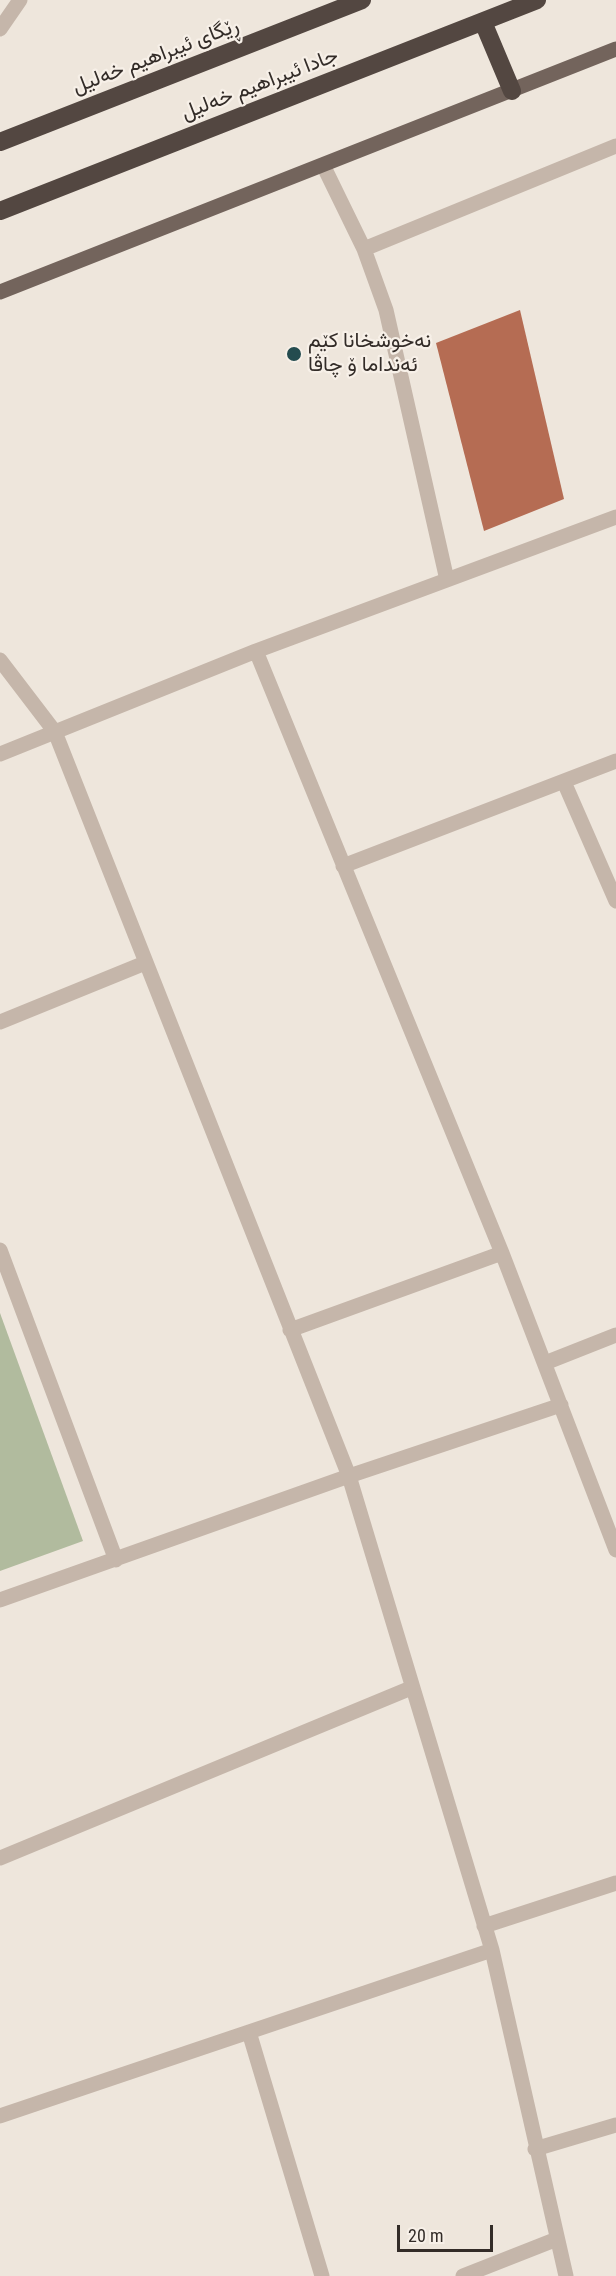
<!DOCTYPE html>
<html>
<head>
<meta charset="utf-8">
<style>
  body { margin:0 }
  #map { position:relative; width:616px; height:2276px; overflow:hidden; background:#eee6dc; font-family:"Roboto Condensed",sans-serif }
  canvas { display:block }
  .scale { position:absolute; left:397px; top:2225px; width:96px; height:27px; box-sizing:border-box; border:3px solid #332c28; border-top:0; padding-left:8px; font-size:18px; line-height:21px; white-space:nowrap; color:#332c28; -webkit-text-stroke:4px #f7f0e8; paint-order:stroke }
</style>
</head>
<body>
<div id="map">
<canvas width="616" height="2276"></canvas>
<div class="scale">20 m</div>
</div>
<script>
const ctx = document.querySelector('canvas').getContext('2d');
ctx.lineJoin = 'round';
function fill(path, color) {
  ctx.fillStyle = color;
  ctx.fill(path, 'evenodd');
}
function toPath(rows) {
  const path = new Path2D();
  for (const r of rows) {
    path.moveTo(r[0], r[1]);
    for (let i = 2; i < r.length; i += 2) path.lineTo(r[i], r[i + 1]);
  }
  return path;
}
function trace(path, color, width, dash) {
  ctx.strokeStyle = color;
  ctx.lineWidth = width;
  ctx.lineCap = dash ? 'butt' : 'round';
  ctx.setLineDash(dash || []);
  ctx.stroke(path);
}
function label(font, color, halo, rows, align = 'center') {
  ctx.font = font + ' "Roboto Condensed",Vazirmatn,sans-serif';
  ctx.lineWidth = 4.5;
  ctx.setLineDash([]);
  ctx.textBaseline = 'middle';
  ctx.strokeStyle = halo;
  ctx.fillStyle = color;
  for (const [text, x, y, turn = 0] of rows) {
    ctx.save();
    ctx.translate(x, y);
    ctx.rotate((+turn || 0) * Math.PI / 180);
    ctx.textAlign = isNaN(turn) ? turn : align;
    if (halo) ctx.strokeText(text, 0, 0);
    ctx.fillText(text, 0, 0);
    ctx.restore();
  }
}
fill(toPath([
  [0,1313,83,1541,0,1571]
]), '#b1bb9e');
fill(toPath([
  [520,310,564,499,484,531,436,343]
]), '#b56c53');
trace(toPath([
  [0,29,20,0],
  [323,165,364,249,386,310,447,580],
  [364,249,616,146],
  [256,651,502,1253,616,1550],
  [0,660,55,732,349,1476,492,1950,566,2276],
  [0,754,256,651,616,517],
  [564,782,616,901],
  [343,866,616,761],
  [0,1022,145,963],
  [0,1250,116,1560],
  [290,1330,502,1253],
  [545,1363,616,1335],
  [0,1600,349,1476,561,1405],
  [0,1858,411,1688],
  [484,1926,616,1883],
  [249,2032,322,2276],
  [0,2116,492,1950],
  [535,2149,616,2125],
  [463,2276,557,2239]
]), '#c5b6aa', 15);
trace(toPath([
  [0,292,616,49]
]), '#73645c', 15);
trace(toPath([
  [483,22,512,91],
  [0,142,362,0],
  [0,211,537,0]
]), '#534741', 18);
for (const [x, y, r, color] of [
  [294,354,8,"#244c4f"]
]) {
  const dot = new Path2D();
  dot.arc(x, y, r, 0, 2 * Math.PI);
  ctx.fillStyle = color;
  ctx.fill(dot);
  trace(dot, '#f7f0e8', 2);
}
label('21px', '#332c28', '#f7f0e8', [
  ["ڕێگای ئیبراهیم خەلیل",156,57,-21],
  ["جادا ئیبراهیم خەلیل",260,85,-21]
]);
label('21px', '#332c28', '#f7f0e8', [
  ["نەخوشخانا کێم",308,342],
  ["ئەنداما ۆ چاڤا",308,366]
], 'left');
</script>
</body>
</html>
